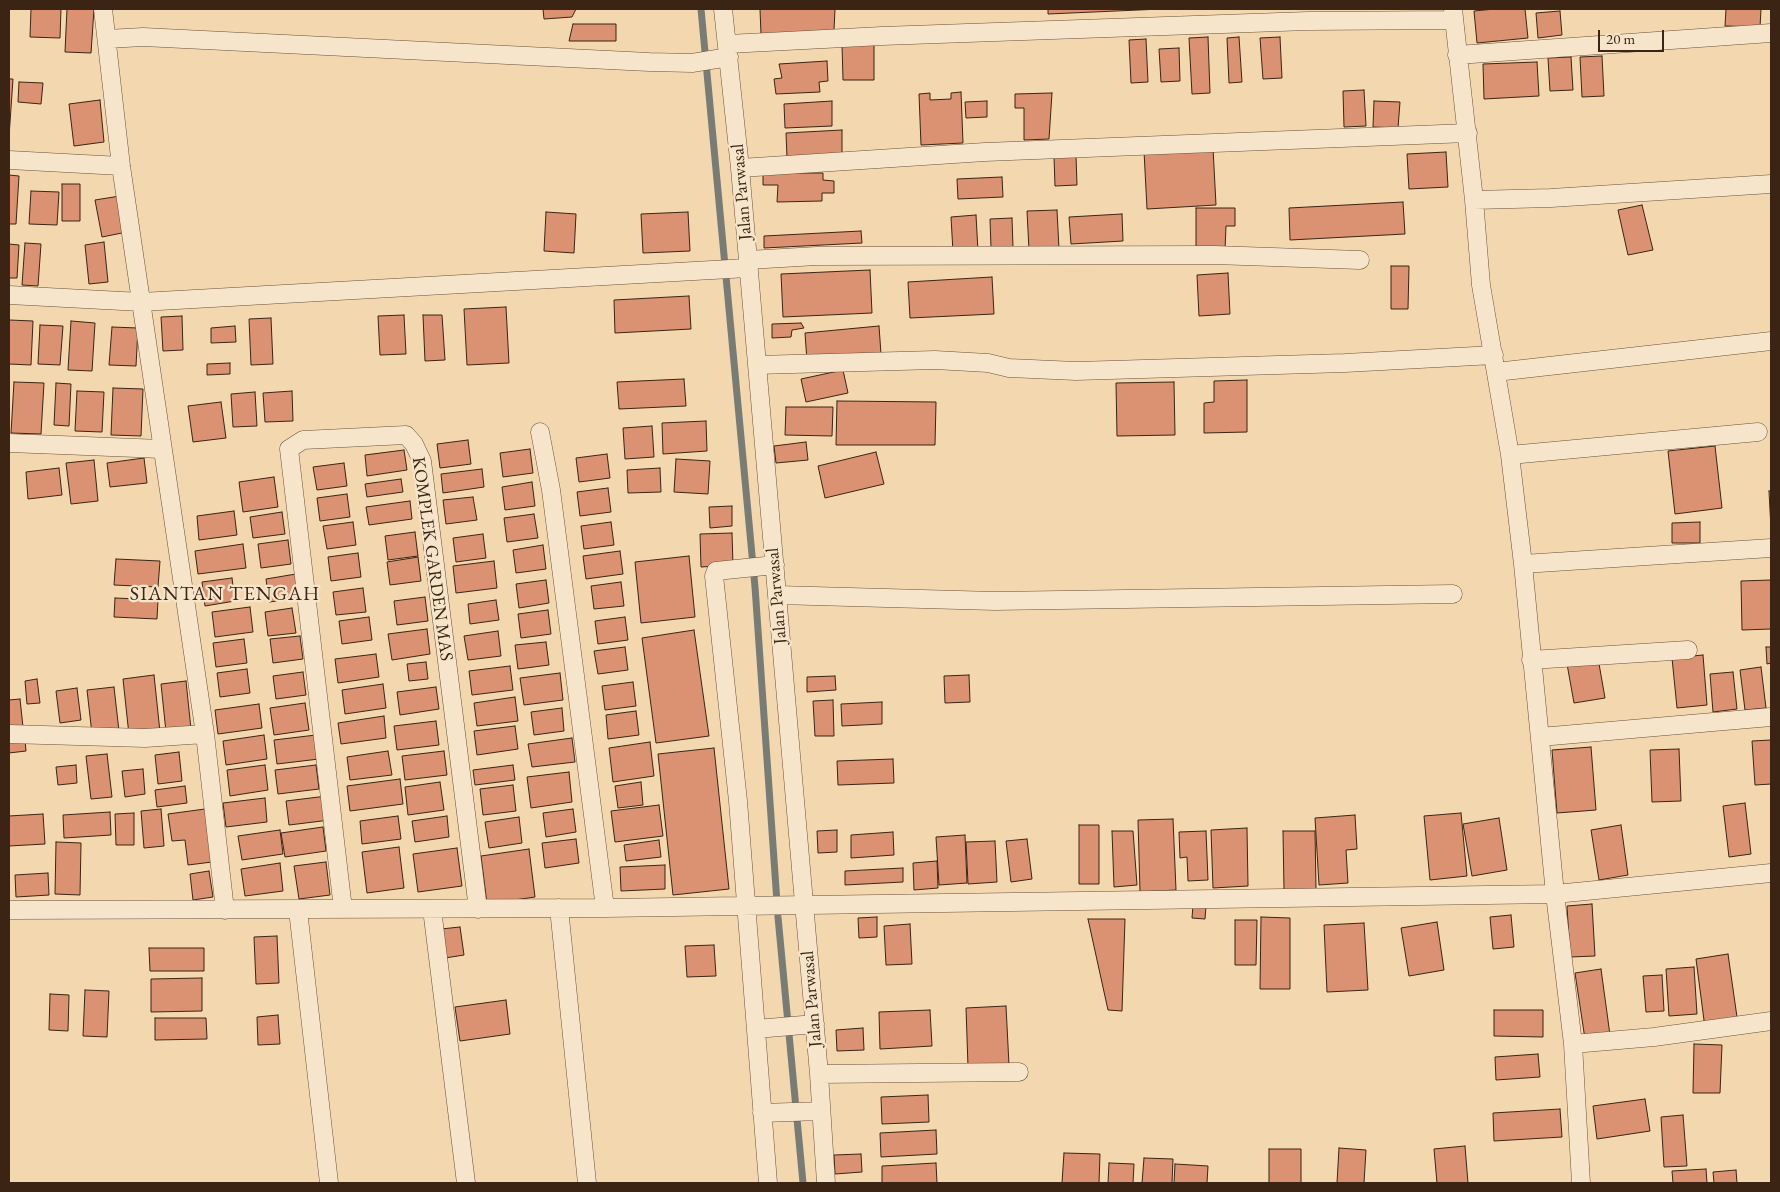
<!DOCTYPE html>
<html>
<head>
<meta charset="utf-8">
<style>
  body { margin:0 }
  #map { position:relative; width:1780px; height:1192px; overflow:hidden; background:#f3d7af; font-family:"EB Garamond",serif }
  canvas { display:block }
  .frame { position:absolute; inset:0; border:10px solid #3b2413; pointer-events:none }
  .scale { position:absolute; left:1598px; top:30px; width:66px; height:22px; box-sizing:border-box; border:2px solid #3b2413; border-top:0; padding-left:6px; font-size:15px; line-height:18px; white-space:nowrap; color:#3b2413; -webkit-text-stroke:4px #f7e5cb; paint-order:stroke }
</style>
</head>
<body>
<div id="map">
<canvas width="1780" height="1192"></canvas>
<div class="frame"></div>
<div class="scale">20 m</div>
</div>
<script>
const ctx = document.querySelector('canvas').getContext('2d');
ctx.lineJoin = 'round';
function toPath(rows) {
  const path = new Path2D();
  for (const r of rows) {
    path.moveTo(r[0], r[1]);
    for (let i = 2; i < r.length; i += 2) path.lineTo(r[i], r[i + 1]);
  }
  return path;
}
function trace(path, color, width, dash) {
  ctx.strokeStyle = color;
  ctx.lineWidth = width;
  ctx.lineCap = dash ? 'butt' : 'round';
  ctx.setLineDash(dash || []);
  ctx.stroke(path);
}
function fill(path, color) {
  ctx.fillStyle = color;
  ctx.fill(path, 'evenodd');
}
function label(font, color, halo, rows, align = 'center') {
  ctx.font = font + ' "EB Garamond",serif';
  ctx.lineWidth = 4.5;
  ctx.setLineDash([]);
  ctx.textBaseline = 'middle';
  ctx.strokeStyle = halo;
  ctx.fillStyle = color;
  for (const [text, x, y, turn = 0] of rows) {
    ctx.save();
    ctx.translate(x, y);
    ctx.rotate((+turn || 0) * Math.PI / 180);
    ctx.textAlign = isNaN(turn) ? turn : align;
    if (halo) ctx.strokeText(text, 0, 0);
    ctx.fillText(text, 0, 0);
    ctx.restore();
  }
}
trace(toPath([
  [701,9,755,587,778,917,803,1183]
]), '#797c75', 7);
const building = toPath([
  [31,9,61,9,60,38,30,37,31,9],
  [67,9,94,9,91,53,65,52,67,9],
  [543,9,576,9,572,17,544,19,543,9],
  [760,9,835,9,834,30,761,34,760,9],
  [1048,9,1161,9,1048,14,1048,9],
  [1495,9,1525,9,1528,38,1477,43,1474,11,1495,9],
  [1726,9,1761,9,1760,27,1725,26,1726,9],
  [1560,11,1562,35,1538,38,1536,13,1560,11],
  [573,24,616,24,616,41,569,41,573,24],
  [1208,37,1210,93,1192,94,1189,38,1208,37],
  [1239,37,1242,82,1229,83,1227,38,1239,37],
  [1280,37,1282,78,1263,79,1260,38,1280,37],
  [1146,39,1148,82,1131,83,1129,40,1146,39],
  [874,43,874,80,843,80,842,44,874,43],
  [1179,48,1180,81,1161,82,1159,49,1179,48],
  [1602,56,1604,96,1582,97,1580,57,1602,56],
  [1571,57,1573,90,1550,91,1548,58,1571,57],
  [827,61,828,81,819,82,820,92,776,94,774,79,782,78,779,64,827,61],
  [1537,62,1539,96,1484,99,1483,64,1537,62],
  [9,79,13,79,9,137,9,79],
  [19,82,43,83,41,104,18,102,19,82],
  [1364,90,1366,126,1344,127,1343,91,1364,90],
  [961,92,963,143,921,145,919,94,930,93,930,100,951,99,951,93,961,92],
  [1052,93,1049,139,1024,140,1024,108,1015,108,1015,94,1052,93],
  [100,100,104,142,74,146,69,104,100,100],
  [832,101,832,126,785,128,784,104,832,101],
  [987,101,987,117,966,118,965,102,987,101],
  [1374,101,1400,102,1398,128,1373,127,1374,101],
  [842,130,842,155,787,158,786,133,842,130],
  [1213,148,1216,205,1147,209,1144,151,1213,148],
  [1446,152,1448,187,1409,189,1407,154,1446,152],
  [1076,156,1077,185,1055,186,1054,157,1076,156],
  [763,173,823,173,823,180,834,181,834,193,822,193,822,201,777,202,778,185,763,185,763,173],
  [9,175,19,176,16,224,9,224,9,175],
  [1002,177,1003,197,958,199,957,179,1002,177],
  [62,184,80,184,80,221,62,221,62,184],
  [31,191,59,192,57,225,29,224,31,191],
  [120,196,127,232,102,237,95,200,120,196],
  [1403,202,1405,234,1290,240,1289,208,1403,202],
  [1642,205,1653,250,1628,255,1618,210,1642,205],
  [1196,208,1235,208,1235,226,1226,226,1225,250,1196,250,1196,208],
  [1057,210,1059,249,1029,250,1027,211,1057,210],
  [546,212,576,214,574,253,544,251,546,212],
  [688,212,690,251,643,253,641,214,688,212],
  [1122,214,1123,241,1071,244,1069,217,1122,214],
  [976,215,978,251,953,252,951,217,976,215],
  [1012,218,1013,247,991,248,990,219,1012,218],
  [861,231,862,243,764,248,764,236,861,231],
  [104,242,108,282,89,284,85,245,104,242],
  [25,243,41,244,38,286,22,285,25,243],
  [9,244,19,245,17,278,9,278,9,244],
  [1391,266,1409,266,1408,309,1391,309,1391,266],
  [870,270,872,313,783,317,781,274,870,270],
  [1228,273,1230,314,1199,316,1197,275,1228,273],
  [992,277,994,314,910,318,908,282,992,277],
  [689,296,691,329,615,333,614,300,689,296],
  [506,307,509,363,467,365,464,309,506,307],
  [404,315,406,354,380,355,378,316,404,315],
  [423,315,442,315,445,360,425,361,423,315],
  [182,316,183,350,163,351,161,317,182,316],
  [271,318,273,364,251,365,249,319,271,318],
  [9,320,33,321,31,365,9,364,9,320],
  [71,321,95,323,92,371,68,370,71,321],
  [801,323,804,328,792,330,791,337,772,338,772,324,801,323],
  [40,325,63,326,60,365,38,364,40,325],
  [235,326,236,342,211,343,211,328,235,326],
  [879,326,881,354,807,361,805,333,879,326],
  [112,327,138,328,136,366,109,365,112,327],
  [230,363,230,374,207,375,207,364,230,363],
  [843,370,848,393,806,402,801,379,843,370],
  [684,379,686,406,619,409,617,382,684,379],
  [1247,380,1247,432,1204,433,1204,403,1214,402,1214,381,1247,380],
  [14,382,44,383,41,434,11,433,14,382],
  [1174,382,1175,435,1117,436,1116,383,1174,382],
  [56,383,71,384,69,426,54,425,56,383],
  [113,388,143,389,141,436,111,435,113,388],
  [77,391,104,392,102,432,75,431,77,391],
  [292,391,293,421,265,422,263,393,292,391],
  [255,392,257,426,233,427,231,394,255,392],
  [837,401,936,402,935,445,836,445,837,401],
  [221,402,226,438,193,442,188,406,221,402],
  [786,407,833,407,832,436,785,435,786,407],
  [706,421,707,451,663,454,662,423,706,421],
  [652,426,654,457,625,459,623,428,652,426],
  [468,440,471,464,440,468,437,444,468,440],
  [806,442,808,460,776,463,774,446,806,442],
  [1715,446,1722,508,1675,514,1668,451,1715,446],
  [530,449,533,473,503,477,500,453,530,449],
  [404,450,407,470,367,476,365,455,404,450],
  [876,452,884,484,825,498,818,466,876,452],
  [607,454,610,478,579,482,576,458,607,454],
  [144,458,147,483,110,487,107,463,144,458],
  [676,459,710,461,708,494,674,492,676,459],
  [94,460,98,501,71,504,66,463,94,460],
  [344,463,347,486,317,490,313,467,344,463],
  [59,468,62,495,28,499,26,472,59,468],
  [660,468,661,492,628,493,627,470,660,468],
  [482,469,484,487,443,493,441,474,482,469],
  [274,477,278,507,243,512,239,482,274,477],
  [401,479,403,492,367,497,365,484,401,479],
  [532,482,535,506,505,510,502,487,532,482],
  [608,488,611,512,580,516,577,492,608,488],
  [1769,491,1771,491,1771,529,1769,491],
  [347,494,350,517,320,521,317,498,347,494],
  [473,497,477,520,446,524,443,500,473,497],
  [410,501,412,519,369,525,366,507,410,501],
  [732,506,732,526,710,528,709,507,732,506],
  [234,511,237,535,199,540,197,516,234,511],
  [282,512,285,534,253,538,250,517,282,512],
  [534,514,538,538,507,542,504,518,534,514],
  [353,522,356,545,327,549,323,526,353,522],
  [611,522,614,545,584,549,581,526,611,522],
  [1700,522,1700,543,1672,543,1672,523,1700,522],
  [415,532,418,556,388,560,385,536,415,532],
  [732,533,733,565,701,567,700,534,732,533],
  [483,534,486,558,456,562,453,538,483,534],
  [288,540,291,564,261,568,258,544,288,540],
  [243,544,246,568,198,574,195,551,243,544],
  [543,545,546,569,516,573,513,550,543,545],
  [620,551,623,574,586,579,583,556,620,551],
  [358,553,361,577,331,581,328,557,358,553],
  [689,556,695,617,641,623,635,562,689,556],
  [418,557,421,581,390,585,387,562,418,557],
  [116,559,160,561,158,587,114,585,116,559],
  [494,561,497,588,456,593,453,566,494,561],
  [296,574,299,598,269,602,266,579,296,574],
  [232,578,235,601,205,606,202,582,232,578],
  [546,580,549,603,519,608,516,584,546,580],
  [1771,580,1771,629,1742,630,1741,581,1771,580],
  [621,582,624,606,594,609,591,586,621,582],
  [363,588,366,612,336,615,333,592,363,588],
  [425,597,428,621,397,625,394,601,425,597],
  [115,598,158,600,157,619,114,617,115,598],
  [496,600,499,620,470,624,468,604,496,600],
  [250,607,253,632,215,637,212,612,250,607],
  [292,608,296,633,268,636,265,612,292,608],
  [548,610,551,634,521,638,518,614,548,610],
  [369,617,372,640,342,644,339,621,369,617],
  [625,617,628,640,598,644,595,621,625,617],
  [427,629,430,654,392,660,388,634,427,629],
  [694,630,709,736,656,743,642,638,694,630],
  [498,631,501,656,468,660,464,636,498,631],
  [300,636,303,659,273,663,270,639,300,636],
  [244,639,247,663,216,667,213,643,244,639],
  [546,642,549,665,518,669,515,645,546,642],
  [625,647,628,670,598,674,594,651,625,647],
  [1766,647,1771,647,1771,663,1767,664,1766,647],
  [376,654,379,677,338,683,335,659,376,654],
  [1703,655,1707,705,1677,708,1672,658,1703,655],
  [1598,658,1605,698,1574,703,1567,664,1598,658],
  [426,662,428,679,409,681,407,664,426,662],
  [510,666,513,690,472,695,469,671,510,666],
  [1761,667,1766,708,1745,710,1740,670,1761,667],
  [247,669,250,693,220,697,217,673,247,669],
  [303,672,306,695,276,699,273,676,303,672],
  [1733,672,1737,709,1713,712,1710,674,1733,672],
  [560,673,563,700,524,705,520,678,560,673],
  [154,675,160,732,129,735,123,679,154,675],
  [969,675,970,702,945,703,944,676,969,675],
  [835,676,836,690,807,692,807,677,835,676],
  [37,679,40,703,27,704,25,681,37,679],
  [186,681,191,729,166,732,161,684,186,681],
  [633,682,636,706,605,710,602,686,633,682],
  [383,684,386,708,345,714,342,690,383,684],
  [114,687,119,731,92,734,87,690,114,687],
  [436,687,439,709,400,715,397,692,436,687],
  [77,688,81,720,60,723,56,691,77,688],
  [515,697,518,721,477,726,474,703,515,697],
  [20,699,23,727,9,729,9,700,20,699],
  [833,700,834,736,815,736,813,701,833,700],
  [882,702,882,724,842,726,841,704,882,702],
  [305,703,309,730,274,735,270,708,305,703],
  [259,704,262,728,218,734,215,710,259,704],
  [562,708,564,731,534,735,531,712,562,708],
  [636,711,639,735,608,739,606,715,636,711],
  [384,716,386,738,341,744,338,723,384,716],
  [436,721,439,745,397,750,394,726,436,721],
  [515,726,518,749,477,755,474,731,515,726],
  [264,735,267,759,226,765,223,741,264,735],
  [316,735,319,759,277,764,274,740,316,735],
  [572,738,575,762,532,767,528,744,572,738],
  [25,740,26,751,9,753,9,741,25,740],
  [1771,740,1771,784,1755,785,1752,741,1771,740],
  [650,742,654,776,613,782,609,748,650,742],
  [1591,747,1596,810,1557,813,1552,750,1591,747],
  [714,748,729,889,673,895,658,754,714,748],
  [1679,749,1681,801,1652,802,1650,750,1679,749],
  [388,751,392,775,350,780,347,757,388,751],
  [444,751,447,775,405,780,402,756,444,751],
  [179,752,182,781,158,784,155,755,179,752],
  [107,754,112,797,91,799,86,756,107,754],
  [893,759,894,783,838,785,837,761,893,759],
  [76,765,77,783,58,785,56,767,76,765],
  [265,765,268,790,230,796,227,770,265,765],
  [316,765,319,789,278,794,275,770,316,765],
  [513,765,515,780,475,785,473,770,513,765],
  [143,769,145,794,125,797,122,771,143,769],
  [569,772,572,802,531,808,527,777,569,772],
  [400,779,403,804,350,811,347,786,400,779],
  [440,782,444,810,408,815,405,787,440,782],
  [641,782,643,805,618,808,615,786,641,782],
  [513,785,516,811,483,815,480,789,513,785],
  [185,786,187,803,157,807,155,790,185,786],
  [327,796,330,820,289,825,286,801,327,796],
  [265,798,267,822,226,827,223,803,265,798],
  [1745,803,1751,854,1729,857,1723,806,1745,803],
  [659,805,663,836,615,842,611,811,659,805],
  [161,809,164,846,144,848,141,811,161,809],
  [205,809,212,862,188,865,185,840,172,841,168,814,205,809],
  [573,809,576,832,546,837,543,813,573,809],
  [110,812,111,835,64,838,63,815,110,812],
  [134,813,134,845,116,845,115,814,134,813],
  [1461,813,1467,876,1430,880,1424,816,1461,813],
  [43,814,45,844,9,846,9,816,43,814],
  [1355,815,1357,849,1346,850,1348,883,1319,885,1315,818,1355,815],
  [398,816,401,839,362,844,360,821,398,816],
  [447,816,449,837,415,842,412,821,447,816],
  [519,817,522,843,489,848,485,822,519,817],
  [1499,818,1507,870,1472,876,1463,824,1499,818],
  [1173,819,1176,890,1140,892,1138,820,1173,819],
  [1079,825,1099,825,1099,884,1079,884,1079,825],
  [1621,825,1628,875,1599,880,1591,830,1621,825],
  [323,827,326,851,285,857,281,833,323,827],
  [1247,828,1248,886,1213,888,1211,830,1247,828],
  [280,830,283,854,242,860,238,836,280,830],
  [837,830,837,852,818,853,817,831,837,830],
  [1112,831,1133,831,1137,885,1114,887,1112,831],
  [1206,831,1208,880,1188,881,1187,857,1180,858,1179,832,1206,831],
  [1283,831,1315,831,1316,889,1284,890,1283,831],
  [893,832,894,855,851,858,851,835,893,832],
  [965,835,967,883,939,885,936,837,965,835],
  [576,839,579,863,545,868,542,843,576,839],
  [1027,839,1032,879,1011,882,1006,841,1027,839],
  [659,840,661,857,626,861,624,845,659,840],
  [995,841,997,882,968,884,966,842,995,841],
  [56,842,81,843,80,895,55,894,56,842],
  [399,847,404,888,367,893,362,852,399,847],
  [457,848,462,886,418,892,413,854,457,848],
  [529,849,535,897,487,904,481,856,529,849],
  [937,861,938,888,914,890,913,863,937,861],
  [326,862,330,895,299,899,294,866,326,862],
  [280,863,283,891,245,896,241,869,280,863],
  [665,865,665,889,621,891,620,867,665,865],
  [903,868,903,882,845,885,845,871,903,868],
  [209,871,213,897,193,900,190,874,209,871],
  [48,873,49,895,16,897,15,875,48,873],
  [1592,904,1595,956,1570,957,1567,906,1592,904],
  [1193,905,1206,906,1205,919,1192,918,1193,905],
  [1511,915,1514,947,1493,949,1490,917,1511,915],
  [877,917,877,937,859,938,858,918,877,917],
  [1261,917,1290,918,1290,989,1260,989,1261,917],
  [1088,919,1125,919,1122,1011,1108,1010,1088,919],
  [1235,920,1257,920,1256,965,1235,965,1235,920],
  [1437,922,1444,970,1409,976,1401,928,1437,922],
  [1364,923,1368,990,1327,992,1324,925,1364,923],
  [910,924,912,964,886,965,884,926,910,924],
  [460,927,464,955,445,958,441,929,460,927],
  [277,936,279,983,256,984,254,937,277,936],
  [714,945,716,976,687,977,685,946,714,945],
  [149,948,204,948,204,971,150,971,149,948],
  [1728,954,1738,1024,1705,1028,1696,959,1728,954],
  [1694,967,1697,1014,1669,1016,1666,969,1694,967],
  [1601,969,1610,1035,1585,1039,1575,973,1601,969],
  [1662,975,1664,1011,1646,1012,1643,976,1662,975],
  [202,978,202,1011,151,1012,151,979,202,978],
  [85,990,109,991,107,1037,83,1036,85,990],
  [50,994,69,995,68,1031,49,1030,50,994],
  [506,1000,510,1034,460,1041,455,1007,506,1000],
  [1006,1006,1009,1065,968,1067,966,1008,1006,1006],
  [930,1010,932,1046,880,1049,879,1012,930,1010],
  [1494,1010,1543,1010,1543,1037,1494,1036,1494,1010],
  [278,1015,280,1044,258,1045,257,1017,278,1015],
  [155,1018,206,1018,207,1039,155,1040,155,1018],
  [863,1028,864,1050,837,1051,836,1030,863,1028],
  [1694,1044,1722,1045,1720,1093,1693,1093,1694,1044],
  [1538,1054,1540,1077,1496,1080,1495,1057,1538,1054],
  [928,1095,929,1122,882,1124,881,1097,928,1095],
  [1645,1099,1650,1131,1597,1139,1593,1106,1645,1099],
  [1560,1109,1562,1137,1494,1141,1493,1113,1560,1109],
  [1683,1115,1687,1166,1664,1167,1661,1117,1683,1115],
  [936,1130,937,1154,881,1157,880,1133,936,1130],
  [1465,1146,1468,1183,1437,1183,1434,1149,1465,1146],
  [1339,1148,1366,1150,1364,1183,1337,1183,1339,1148],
  [1269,1149,1301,1149,1301,1183,1269,1183,1269,1149],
  [1064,1153,1100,1154,1099,1183,1062,1183,1064,1153],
  [861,1154,862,1172,835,1174,834,1155,861,1154],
  [1144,1158,1173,1159,1172,1183,1142,1183,1144,1158],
  [936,1163,937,1183,882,1183,882,1166,936,1163],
  [1109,1163,1134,1164,1133,1183,1108,1183,1109,1163],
  [1175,1164,1208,1166,1207,1183,1174,1183,1175,1164],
  [1706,1169,1707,1183,1673,1183,1672,1171,1706,1169],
  [1736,1170,1737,1183,1714,1183,1713,1172,1736,1170]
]);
fill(building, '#da9272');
trace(building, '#3b2413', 1);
const minor = toPath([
  [103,9,121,166,205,734,225,910],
  [723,9,740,168,777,595,819,1074,826,1183],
  [1453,9,1474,200],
  [107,39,143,37,649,62,692,63,729,57],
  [728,44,882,36,1308,21,1454,20],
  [1457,55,1771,33],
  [9,160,121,166],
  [740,168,985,152,1468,133],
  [748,260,817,256,1214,255,1360,260],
  [9,295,141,302,748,268],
  [757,365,935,360,988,363,1009,368,1076,371,1345,363,1494,355],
  [1496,372,1771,341],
  [540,432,551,490,605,908],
  [9,443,162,449],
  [1510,455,1758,432],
  [1523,564,1771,548],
  [777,595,995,601,1453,594],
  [1531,660,1688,650],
  [9,734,145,738,205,734],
  [1540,737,1771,717],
  [559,908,587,1183],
  [343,909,289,449,303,440,406,435,414,444,422,461,478,909],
  [432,909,466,1183],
  [9,910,605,908,1555,894,1771,873],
  [298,910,329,1183],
  [756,1029,815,1024],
  [1573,1044,1654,1037,1771,1021],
  [819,1074,1019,1072],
  [762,1113,821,1111],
  [768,1183,738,801,714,576,716,571,775,565],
  [1581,1183,1573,1044,1555,894,1523,564,1510,455,1481,285,1474,200,1551,198,1771,184]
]);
trace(minor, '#69513a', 19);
trace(minor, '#f7e5cb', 18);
label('18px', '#3b2413', '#f7e5cb', [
  ["Jalan Parwasal",742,192,-95],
  ["KOMPLEK GARDEN MAS",432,559,82],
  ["Jalan Parwasal",777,596,-95],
  ["Jalan Parwasal",812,999,-95]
]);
ctx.letterSpacing = '1px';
label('20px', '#3b2413', '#f7e5cb', [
  ["SIANTAN TENGAH",225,595]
]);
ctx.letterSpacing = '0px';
</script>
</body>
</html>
